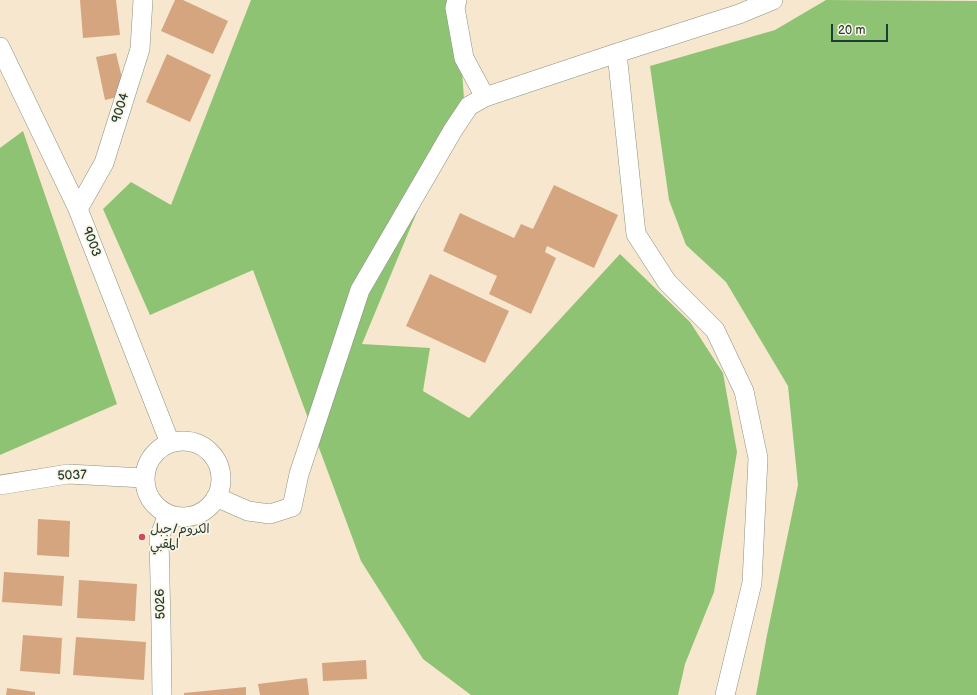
<!DOCTYPE html>
<html>
<head>
<meta charset="utf-8">
<style>
  body { margin:0 }
  #map { position:relative; width:977px; height:695px; overflow:hidden; background:#f6e7ce; font-family:"Balsamiq Sans",sans-serif }
  canvas { display:block }
  .scale { position:absolute; left:831px; top:24px; width:57px; height:18px; box-sizing:border-box; border:2px solid #1f3d34; border-top:0; padding-left:5px; font-size:12px; line-height:14px; white-space:nowrap; color:#1f3d34; -webkit-text-stroke:3px #fcf5e5; paint-order:stroke }
</style>
</head>
<body>
<div id="map">
<canvas width="977" height="695"></canvas>
<div class="scale">20 m</div>
</div>
<script>
const ctx = document.querySelector('canvas').getContext('2d');
ctx.lineJoin = 'round';
function fill(path, color) {
  ctx.fillStyle = color;
  ctx.fill(path, 'evenodd');
}
function toPath(rows) {
  const path = new Path2D();
  for (const r of rows) {
    if (r.length === 3) {
      path.moveTo(r[0] + r[2], r[1]);
      path.arc(r[0], r[1], r[2], 0, 2 * Math.PI);
      continue;
    }
    path.moveTo(r[0], r[1]);
    for (let i = 2; i < r.length; i += 2) path.lineTo(r[i], r[i + 1]);
  }
  return path;
}
function trace(path, color, width, dash) {
  ctx.strokeStyle = color;
  ctx.lineWidth = width;
  ctx.lineCap = dash ? 'butt' : 'round';
  ctx.setLineDash(dash || []);
  ctx.stroke(path);
}
function label(font, color, halo, rows, align = 'center') {
  ctx.font = font + ' "Balsamiq Sans","Playpen Sans Arabic",sans-serif';
  ctx.lineWidth = 3.5;
  ctx.setLineDash([]);
  ctx.textBaseline = 'middle';
  ctx.strokeStyle = halo;
  ctx.fillStyle = color;
  for (const [text, x, y, turn = 0] of rows) {
    ctx.save();
    ctx.translate(x, y);
    ctx.rotate((+turn || 0) * Math.PI / 180);
    ctx.textAlign = isNaN(turn) ? turn : align;
    if (halo) ctx.strokeText(text, 0, 0);
    ctx.fillText(text, 0, 0);
    ctx.restore();
  }
}
fill(toPath([
  [251,0,457,0,464,99,362,344,430,348,423,391,469,418,620,254,690,322,723,373,737,452,714,592,685,664,678,695,471,695,423,659,361,561,253,270,150,315,103,209,131,182,171,205],
  [826,0,977,1,977,695,756,695,767,635,798,485,788,386,726,282,686,245,669,200,650,66,775,30],
  [23,131,117,404,0,455,0,148]
]), '#8fc374');
fill(toPath([
  [80,0,116,0,120,35,83,38],
  [175,0,183,0,228,21,213,54,161,31],
  [116,53,126,95,105,100,96,57],
  [167,54,211,75,190,122,146,102],
  [554,185,618,215,594,268,547,246,545,252,556,258,531,314,489,294,497,276,443,251,460,213,514,238,521,224,533,229],
  [430,274,509,311,485,363,406,326],
  [38,519,70,521,69,557,37,555],
  [4,572,64,576,62,606,2,602],
  [79,580,137,584,135,621,77,618],
  [23,635,62,638,60,674,20,671],
  [76,637,146,642,144,680,73,675],
  [366,660,367,679,323,681,322,663],
  [307,678,309,695,260,695,258,684],
  [246,687,246,695,184,695,184,693],
  [7,688,35,692,35,695,6,695]
]), '#d5a580');
const street = toPath([
  [457,0,455,8,464,58,485,97],
  [0,47,78,209,170,443],
  [617,53,636,234,667,282,715,330,744,391,758,458,752,583,725,695],
  [78,209,104,163,140,49,143,0],
  [183,479,38],
  [0,485,68,474,144,478],
  [216,497,248,511,270,514,292,507,299,474,360,290,453,130,469,106,485,97,617,53,739,14,773,0],
  [162,695,161,625,159,538,168,514]
]);
trace(street, '#8a9281', 20);
trace(street, '#fff', 19);
for (const [x, y, r, color] of [
  [142,537,4,"#d1495b"]
]) {
  const dot = new Path2D();
  dot.arc(x, y, r, 0, 2 * Math.PI);
  ctx.fillStyle = color;
  ctx.fill(dot);
  trace(dot, '#fcf5e5', 1.5);
}
label('13px', '#1f3d34', '#fcf5e5', [
  ["9004",121,108,-73],
  ["9003",91,242,69],
  ["5037",72,476,-2],
  ["5026",161,604,-92]
]);
label('13px', '#1f3d34', '#fcf5e5', [
  ["الكروم/جبل",150,530],
  ["المقبي",150,545]
], 'left');
</script>
</body>
</html>
